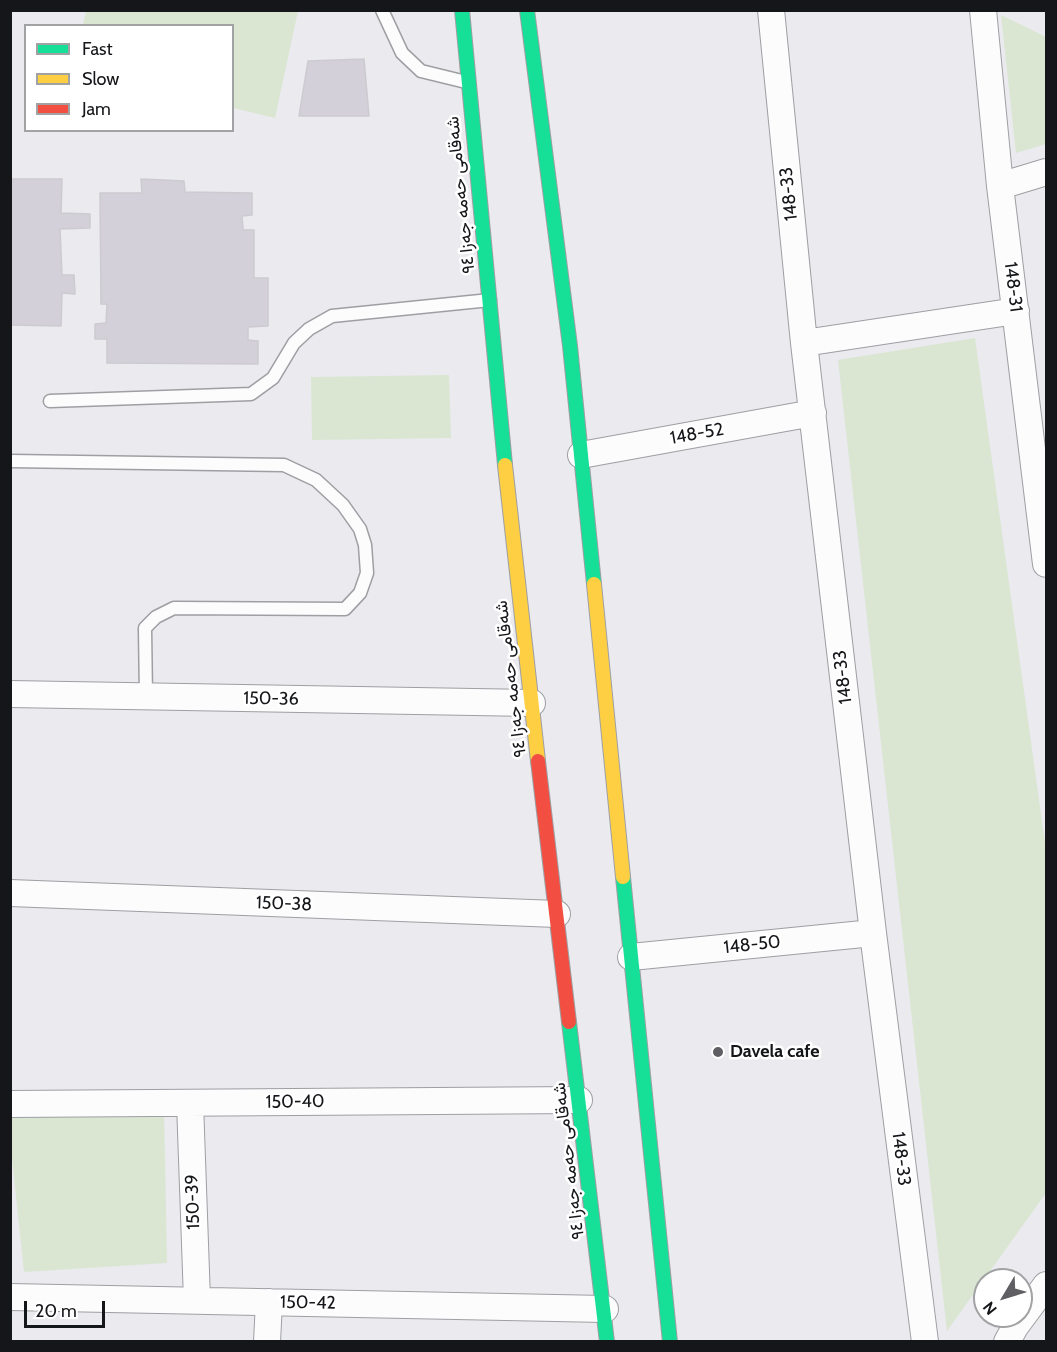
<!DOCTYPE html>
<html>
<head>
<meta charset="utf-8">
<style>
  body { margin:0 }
  #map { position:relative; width:1057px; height:1352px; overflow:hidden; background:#eaeaef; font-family:Cabin,sans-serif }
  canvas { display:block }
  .frame { position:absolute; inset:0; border:12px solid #151619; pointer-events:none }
  .legend { position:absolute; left:24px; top:24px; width:210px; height:108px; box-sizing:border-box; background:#fff; border:2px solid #a1a2a3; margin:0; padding:8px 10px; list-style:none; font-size:18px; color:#151619 }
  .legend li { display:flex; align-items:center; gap:12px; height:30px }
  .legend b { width:30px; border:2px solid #a1a2a3 }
  .north { position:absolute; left:973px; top:1268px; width:60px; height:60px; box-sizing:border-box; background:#fff; border:2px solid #a1a2a3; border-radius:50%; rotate:232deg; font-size:16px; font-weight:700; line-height:24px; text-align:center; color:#151619 }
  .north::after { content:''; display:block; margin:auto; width:21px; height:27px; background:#606064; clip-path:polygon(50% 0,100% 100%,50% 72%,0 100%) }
  .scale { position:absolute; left:24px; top:1301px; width:81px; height:27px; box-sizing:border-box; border:3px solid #151619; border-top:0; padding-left:8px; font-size:18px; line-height:21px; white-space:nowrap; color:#151619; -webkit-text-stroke:4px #fff; paint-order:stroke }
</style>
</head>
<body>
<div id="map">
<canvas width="1057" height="1352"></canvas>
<div class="frame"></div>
<ul class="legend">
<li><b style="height:8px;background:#16e098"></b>Fast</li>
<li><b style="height:8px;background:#ffcf43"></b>Slow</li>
<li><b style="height:8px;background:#f24e42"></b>Jam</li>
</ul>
<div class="north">N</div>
<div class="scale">20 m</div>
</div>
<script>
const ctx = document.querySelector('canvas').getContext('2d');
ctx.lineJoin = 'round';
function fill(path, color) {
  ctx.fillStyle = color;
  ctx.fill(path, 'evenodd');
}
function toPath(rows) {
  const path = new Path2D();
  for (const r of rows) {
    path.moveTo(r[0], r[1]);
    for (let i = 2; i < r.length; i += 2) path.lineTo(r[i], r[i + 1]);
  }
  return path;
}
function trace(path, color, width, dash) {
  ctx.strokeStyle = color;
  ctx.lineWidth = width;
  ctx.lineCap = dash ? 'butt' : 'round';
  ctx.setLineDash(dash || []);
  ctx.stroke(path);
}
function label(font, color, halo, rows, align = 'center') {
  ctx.font = font + ' Cabin,Vazirmatn,sans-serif';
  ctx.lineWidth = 5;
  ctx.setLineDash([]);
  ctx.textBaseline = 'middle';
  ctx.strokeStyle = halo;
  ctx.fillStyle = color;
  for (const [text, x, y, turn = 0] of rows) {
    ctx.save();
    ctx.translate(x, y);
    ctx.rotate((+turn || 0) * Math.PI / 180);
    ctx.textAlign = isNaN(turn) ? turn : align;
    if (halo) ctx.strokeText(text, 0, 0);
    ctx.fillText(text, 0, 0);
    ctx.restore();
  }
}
fill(toPath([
  [86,11,298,11,275,118,233,108,232,26,83,25],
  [1001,15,1046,37,1046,144,1016,153],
  [975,338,1046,850,1046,1193,947,1331,838,360],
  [449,375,451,438,312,440,311,377],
  [164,1108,167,1263,24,1272,11,1149,10,1109]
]), '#dae6d2');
const building = toPath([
  [364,59,369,116,299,116,308,61,364,59],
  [10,179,62,179,61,213,90,214,90,228,60,229,62,275,74,275,75,294,62,293,61,326,10,325,10,179],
  [141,179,184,181,185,192,252,193,252,215,242,216,243,230,254,230,254,278,268,278,268,326,248,327,248,340,258,341,258,364,107,363,107,339,95,339,95,324,106,323,107,304,101,304,100,193,142,193,141,179]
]);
fill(building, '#d4d0da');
trace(building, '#cccbcf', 1.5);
const lane = toPath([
  [382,10,402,53,421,71,466,82],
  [50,401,251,394,273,378,294,343,309,329,332,316,490,300],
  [10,461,284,465,316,480,343,505,360,529,365,545,367,573,360,593,345,609,174,608,156,617,145,628,146,697]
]);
const street = toPath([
  [771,10,804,343,873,933,925,1342],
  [983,10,1000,186,1046,564],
  [1000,186,1046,172],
  [804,343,1016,311],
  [581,455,813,413],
  [10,694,532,703],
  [10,893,557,914],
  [631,957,873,933],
  [190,1103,197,1300],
  [10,1104,579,1100],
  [10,1297,605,1309],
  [267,1342,269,1302],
  [1007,1342,1015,1327,1046,1285]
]);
const fast = toPath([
  [462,10,505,465],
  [527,10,570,346,594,584],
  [623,877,670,1342],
  [569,1022,607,1342]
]);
const slow = toPath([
  [505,465,538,761],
  [594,584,623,877]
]);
const jam = toPath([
  [538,761,569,1022]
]);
trace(lane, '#9e9fa3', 15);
trace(street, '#9e9fa3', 28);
trace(fast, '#9e9fa3', 16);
trace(slow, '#9e9fa3', 16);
trace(jam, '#9e9fa3', 16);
trace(lane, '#fcfcfd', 12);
trace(street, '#fcfcfd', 26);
trace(fast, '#16e098', 14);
trace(slow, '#ffcf43', 14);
trace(jam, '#f24e42', 14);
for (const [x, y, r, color] of [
  [718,1052,6,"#606064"]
]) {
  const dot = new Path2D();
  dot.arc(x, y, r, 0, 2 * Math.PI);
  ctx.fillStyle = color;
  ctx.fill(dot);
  trace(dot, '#fff', 2);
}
label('18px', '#151619', '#fff', [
  ["148-33",789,194,-96],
  ["شەقامی حەمە جەزا ٩٤",461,195,-96],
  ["148-31",1013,287,83],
  ["148-52",697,434,-10],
  ["148-33",843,677,-97],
  ["شەقامی حەمە جەزا ٩٤",511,679,-97],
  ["150-36",271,699,1],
  ["150-38",284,904,2],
  ["148-50",752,945,-6],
  ["150-40",295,1102,-1],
  ["148-33",901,1159,83],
  ["شەقامی حەمە جەزا ٩٤",569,1161,-97],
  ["150-39",193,1202,-92],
  ["150-42",308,1303,1]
]);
label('bold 18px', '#151619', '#fff', [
  ["Davela cafe",730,1052]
], 'left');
</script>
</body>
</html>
